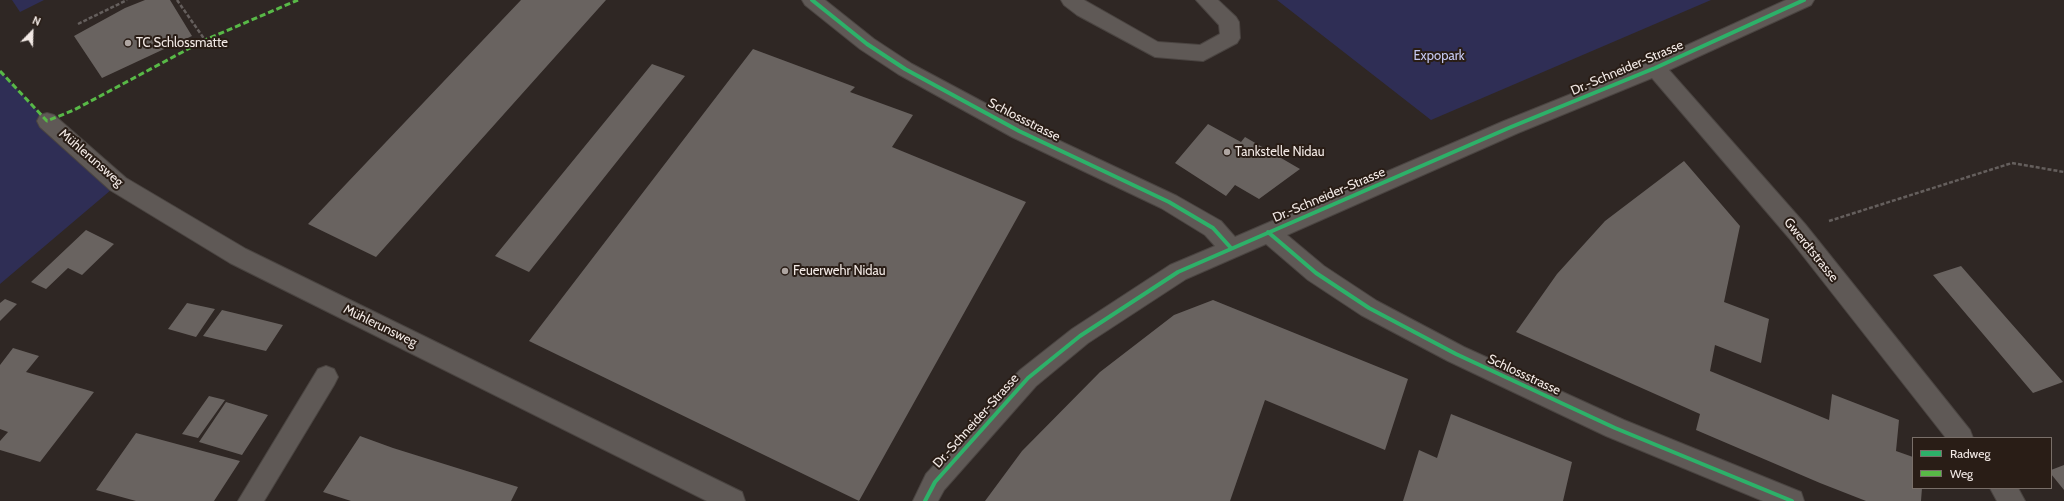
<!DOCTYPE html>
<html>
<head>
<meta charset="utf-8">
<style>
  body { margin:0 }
  #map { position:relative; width:2064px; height:501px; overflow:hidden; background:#2f2724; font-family:Cabin,sans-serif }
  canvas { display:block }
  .legend { position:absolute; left:1912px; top:437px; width:140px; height:52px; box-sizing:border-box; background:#291d16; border:1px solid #796f69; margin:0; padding:5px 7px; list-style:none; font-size:12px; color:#f2e9e5 }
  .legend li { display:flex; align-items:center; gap:8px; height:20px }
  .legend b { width:20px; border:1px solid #796f69 }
  .north { position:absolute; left:12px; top:12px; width:40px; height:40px; -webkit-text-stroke:3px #291d16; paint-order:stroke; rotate:23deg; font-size:11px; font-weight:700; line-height:16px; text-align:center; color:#f2e9e5 }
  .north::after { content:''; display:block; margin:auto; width:14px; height:18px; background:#f2e9e5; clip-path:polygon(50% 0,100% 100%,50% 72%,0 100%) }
</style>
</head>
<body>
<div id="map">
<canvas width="2064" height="501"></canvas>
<ul class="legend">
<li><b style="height:5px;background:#2db169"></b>Radweg</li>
<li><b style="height:5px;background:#58b947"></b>Weg</li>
</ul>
<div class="north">N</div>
</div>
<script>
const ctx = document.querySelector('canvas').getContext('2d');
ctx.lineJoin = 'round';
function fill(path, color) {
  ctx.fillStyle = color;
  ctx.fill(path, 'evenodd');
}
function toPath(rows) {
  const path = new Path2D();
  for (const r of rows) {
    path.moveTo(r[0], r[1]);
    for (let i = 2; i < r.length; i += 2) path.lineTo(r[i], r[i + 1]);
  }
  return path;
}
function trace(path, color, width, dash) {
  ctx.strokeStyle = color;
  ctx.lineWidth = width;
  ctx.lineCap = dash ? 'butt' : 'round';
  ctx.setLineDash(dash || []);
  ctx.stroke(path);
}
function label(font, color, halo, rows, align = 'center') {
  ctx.font = font + ' Cabin,sans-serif';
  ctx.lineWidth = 4;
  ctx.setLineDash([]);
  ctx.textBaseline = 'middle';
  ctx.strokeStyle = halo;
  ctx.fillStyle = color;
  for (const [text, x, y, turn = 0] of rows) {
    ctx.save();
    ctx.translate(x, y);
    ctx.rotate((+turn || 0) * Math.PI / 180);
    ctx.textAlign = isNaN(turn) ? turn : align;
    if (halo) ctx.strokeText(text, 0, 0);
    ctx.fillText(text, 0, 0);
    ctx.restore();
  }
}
fill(toPath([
  [12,0,44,0,20,12],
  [1277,0,1711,0,1431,120],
  [0,71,47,121,118,184,0,284]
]), '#2f2e55');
fill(toPath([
  [145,0,170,0,192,36,102,78,74,36,125,8],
  [521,0,606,0,376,257,308,224],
  [753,49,855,87,850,92,913,115,892,147,1026,202,859,501,529,341],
  [652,64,685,76,529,272,495,256],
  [1208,124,1241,142,1245,137,1300,169,1259,199,1235,185,1226,196,1175,163],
  [1684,161,1740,226,1724,302,1769,319,1761,363,1715,345,1710,371,1829,420,1832,394,1899,420,1896,451,1913,457,1913,488,1922,488,1921,501,1866,501,1820,483,1696,430,1700,414,1516,332,1557,274,1605,221],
  [86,230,114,244,82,275,68,268,46,289,31,282],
  [1961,266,2010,322,2063,382,2033,393,1933,275],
  [5,299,17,304,0,321,0,303],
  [1213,300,1408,379,1385,450,1265,400,1230,501,985,501,1022,451,1100,372,1174,315],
  [187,303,215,309,196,337,168,329],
  [222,310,259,319,283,325,266,351,203,336],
  [13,348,39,356,26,372,94,392,40,462,0,450,0,441,8,432,0,429,0,365],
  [209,396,225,400,198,438,182,434],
  [226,402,268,415,242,455,199,442],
  [1451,414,1572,462,1563,501,1403,501,1419,450,1437,458],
  [136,433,240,461,214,501,136,501,96,490],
  [360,436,393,448,518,487,511,501,351,501,323,492],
  [2064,465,2064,490,2051,474,2051,470]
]), '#696360');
const minor = toPath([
  [802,0,825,0,874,39,912,64,1026,125,1177,196,1221,221,1235,237,1504,121,1648,63,1786,0,1814,0,1811,5,1669,70,1805,224,1970,430,1973,438,1946,438,1789,238,1652,78,1518,133,1287,235,1324,266,1377,301,1464,347,1624,420,1801,492,1804,501,1763,501,1606,436,1448,361,1361,315,1308,280,1266,244,1186,279,1088,343,1036,386,944,490,938,501,913,501,926,474,1020,370,1072,329,1170,265,1215,246,1205,235,1161,208,1012,137,898,74,860,49,805,5,802,0],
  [1061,0,1084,0,1158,42,1200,45,1220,34,1219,25,1196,0,1218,0,1236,17,1239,22,1240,38,1237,43,1203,61,1155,57,1077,15,1064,5,1061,0],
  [47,113,54,115,126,178,246,249,742,492,745,501,707,501,230,263,110,190,40,127,37,121,40,115,47,113],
  [326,366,334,369,338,377,334,385,264,501,238,501,318,369,326,366],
  [1990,488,2018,488,2025,501,1997,501,1990,488]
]);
trace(minor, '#4a4441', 2);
trace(toPath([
  [177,0,205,40],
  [78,24,127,0],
  [1829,221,2012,163,2064,172]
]), '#655f5d', 2.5, [4, 2]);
fill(minor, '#5f5956');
trace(toPath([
  [0,71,47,121,74,110,205,40,298,0]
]), '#58b947', 3, [6, 3]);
trace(toPath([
  [812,0,867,44,905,69,1019,131,1169,202,1213,228,1231,248],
  [1268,232,1316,273,1369,308,1456,354,1615,428,1792,501],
  [925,501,935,482,1028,378,1080,336,1178,272,1511,127,1655,68,1804,0]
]), '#2db169', 4);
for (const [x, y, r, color] of [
  [128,43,4,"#aea5a1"],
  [1227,152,4,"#aea5a1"],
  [785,271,4,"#aea5a1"]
]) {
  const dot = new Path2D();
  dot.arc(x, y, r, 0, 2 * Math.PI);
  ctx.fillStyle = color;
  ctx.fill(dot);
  trace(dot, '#291d16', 1.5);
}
label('13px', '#f2e9e5', '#291d16', [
  ["TC Schlossmatte",136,43],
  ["Tankstelle Nidau",1235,152],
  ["Feuerwehr Nidau",793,271]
], 'left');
label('13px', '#c7caf3', '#291d16', [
  ["Expopark",1439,56]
]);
label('13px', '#f2e9e5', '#291d16', [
  ["Dr.-Schneider-Strasse",1627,68,-23],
  ["Schlossstrasse",1024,120,27],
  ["Mühlerunsweg",91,158,41],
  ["Dr.-Schneider-Strasse",1329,195,-23],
  ["Gwerdtstrasse",1811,250,51],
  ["Mühlerunsweg",380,326,26],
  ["Schlossstrasse",1524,375,25],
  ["Dr.-Schneider-Strasse",976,421,-48]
]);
</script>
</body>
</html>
